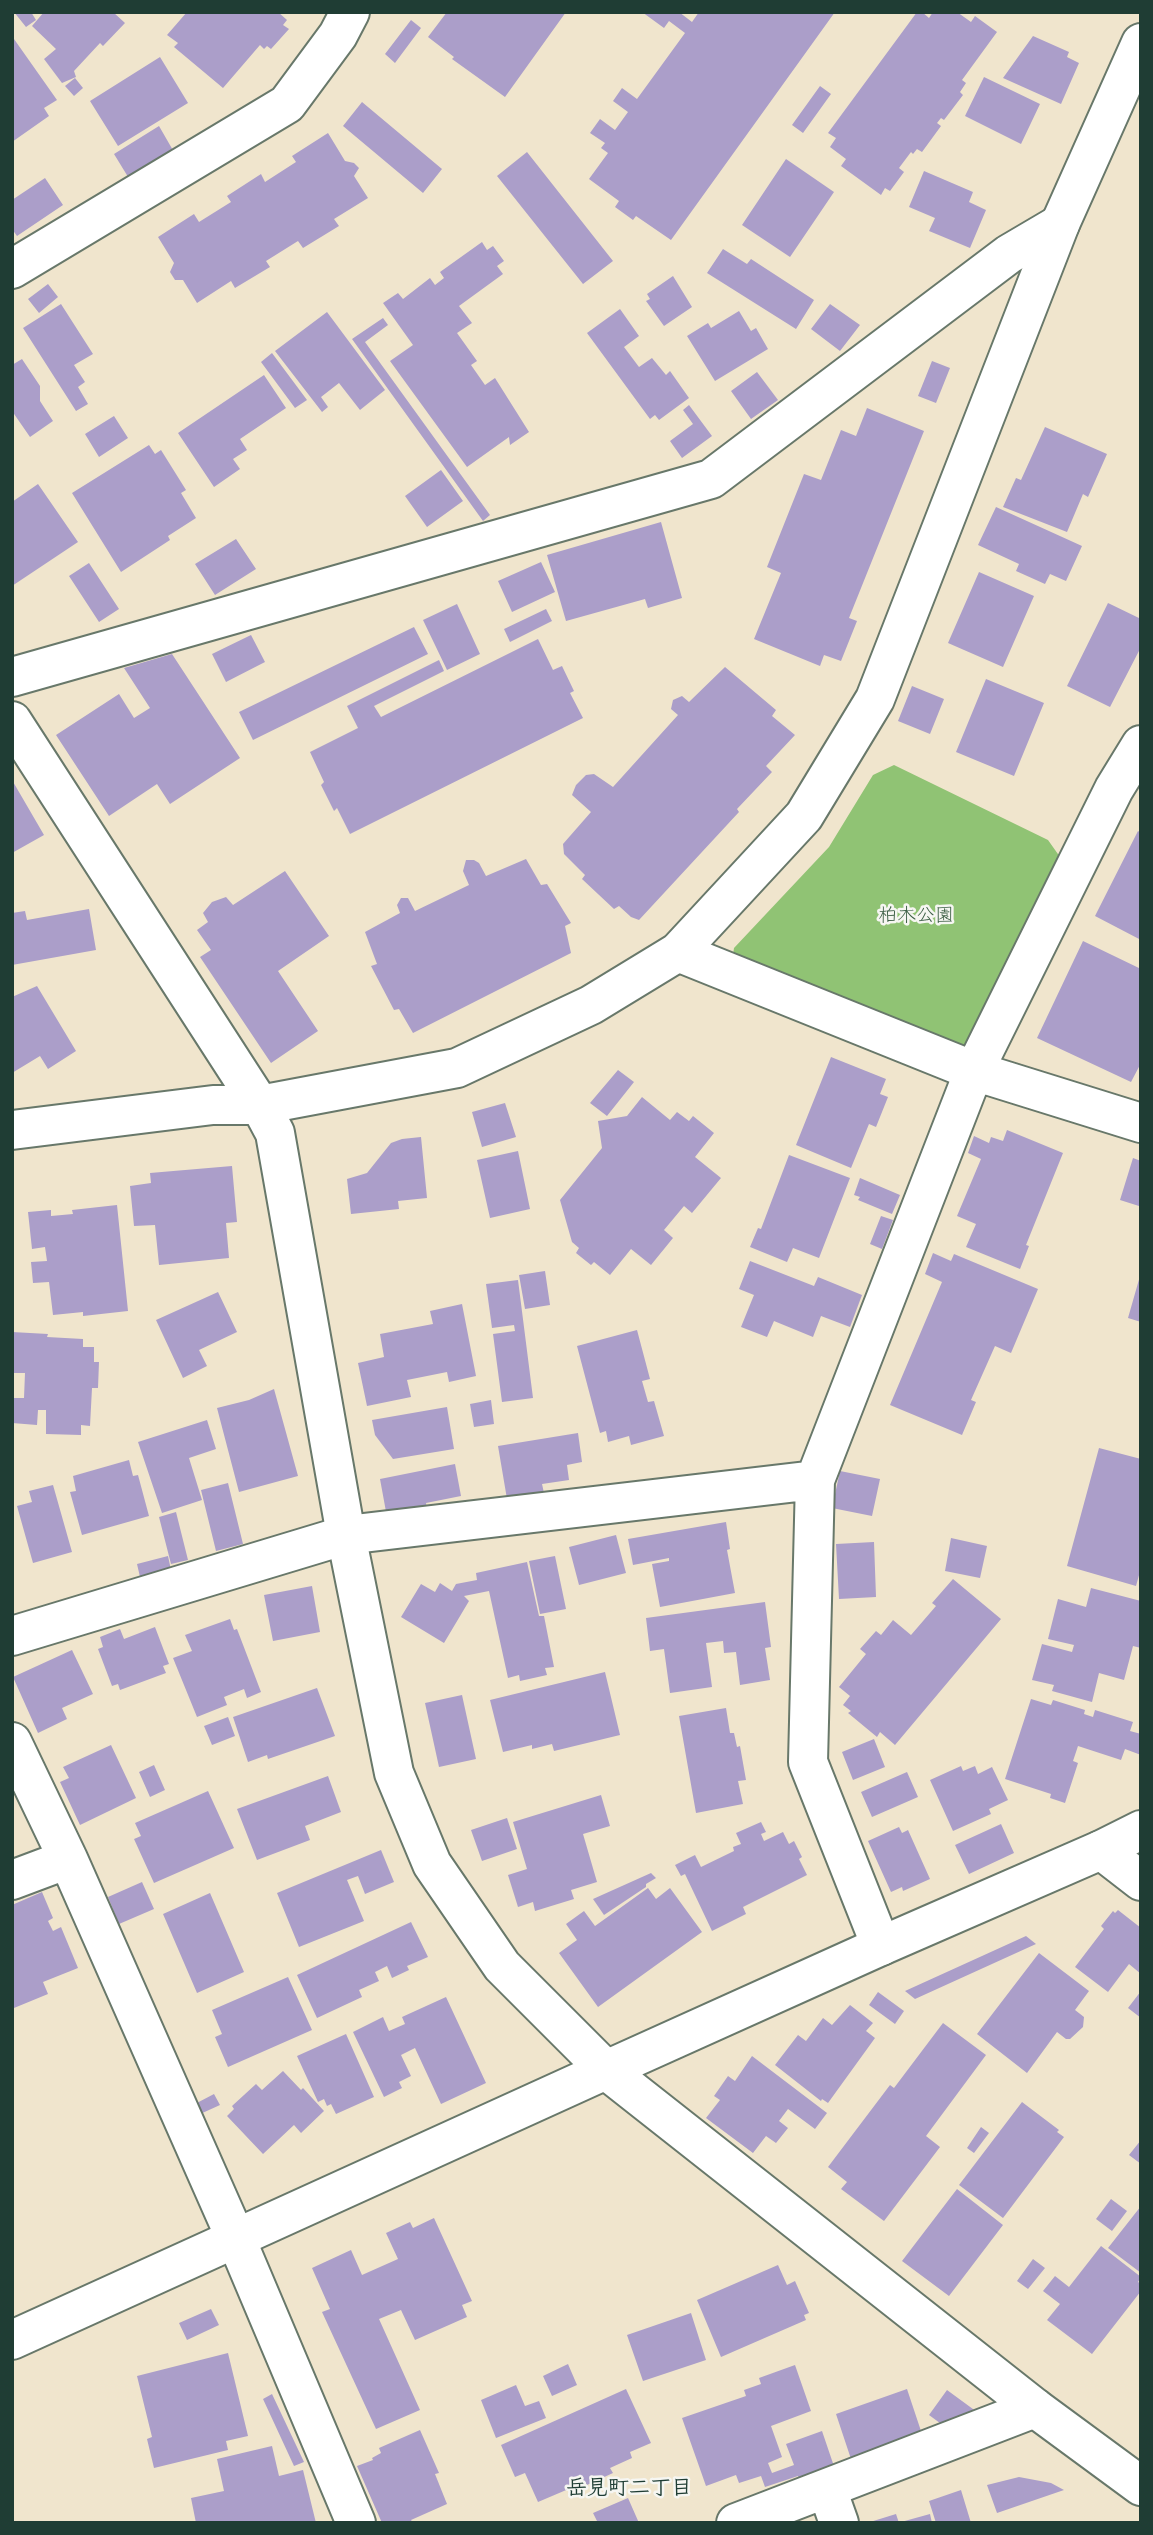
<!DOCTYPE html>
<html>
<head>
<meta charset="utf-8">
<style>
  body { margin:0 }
  #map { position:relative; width:1153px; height:2535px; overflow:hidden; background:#f0e5cd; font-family:"Comic Neue",sans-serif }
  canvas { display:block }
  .frame { position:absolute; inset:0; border:14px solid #1f3d34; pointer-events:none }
</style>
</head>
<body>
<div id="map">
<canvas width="1153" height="2535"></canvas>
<div class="frame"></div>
</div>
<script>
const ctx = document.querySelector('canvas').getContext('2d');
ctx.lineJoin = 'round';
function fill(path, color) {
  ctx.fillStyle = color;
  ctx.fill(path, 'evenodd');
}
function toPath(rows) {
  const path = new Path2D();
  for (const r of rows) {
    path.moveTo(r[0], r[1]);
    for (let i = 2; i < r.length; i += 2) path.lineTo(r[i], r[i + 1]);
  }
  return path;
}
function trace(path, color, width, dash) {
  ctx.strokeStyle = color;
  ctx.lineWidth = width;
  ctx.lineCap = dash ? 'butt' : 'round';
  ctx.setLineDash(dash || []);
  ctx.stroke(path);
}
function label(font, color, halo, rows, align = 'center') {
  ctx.font = font + ' "Comic Neue","Klee One",sans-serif';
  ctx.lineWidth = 5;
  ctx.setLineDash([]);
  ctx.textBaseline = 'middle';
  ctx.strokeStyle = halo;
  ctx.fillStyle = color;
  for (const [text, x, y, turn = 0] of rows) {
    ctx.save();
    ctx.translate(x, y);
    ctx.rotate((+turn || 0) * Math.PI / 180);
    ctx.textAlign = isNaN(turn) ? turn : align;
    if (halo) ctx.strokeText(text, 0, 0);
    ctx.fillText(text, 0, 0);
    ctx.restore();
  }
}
fill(toPath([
  [894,765,1048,840,1065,864,976,1044,950,1052,731,968,734,948,829,847,873,775]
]), '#90c374');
fill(toPath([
  [14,12,31,12,36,20,26,27],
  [44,12,113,12,125,23,103,46,100,43,74,71,76,77,62,83,44,59,56,49,32,26],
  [187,12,278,12,287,20,283,25,289,29,271,49,267,46,264,49,260,45,223,88,174,47,178,43,167,35],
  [447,12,566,12,505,97,452,59,454,57,428,37],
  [642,12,679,12,692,22,699,12,835,12,671,240,636,216,633,220,615,207,619,201,589,179,608,153,601,148,605,143,590,133,600,119,615,130,628,112,613,101,622,88,637,99,685,33,669,21,664,28],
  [917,12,922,12,929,18,933,12,957,12,971,22,975,16,997,32,962,80,966,83,960,92,963,95,944,120,941,118,937,123,941,126,922,152,917,149,913,154,911,152,899,168,904,172,890,191,885,188,881,195,841,166,846,159,830,147,836,138,828,133],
  [411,20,421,28,395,63,385,54],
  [1033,36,1069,52,1067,57,1079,63,1061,104,1003,78],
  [14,39,57,100,44,108,49,116,12,142,12,40],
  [160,57,188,103,118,146,90,101],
  [984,77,1040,104,1021,144,965,116],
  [75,78,83,88,74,96,65,86],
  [820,86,831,94,803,133,792,125],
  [362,102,442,169,423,193,343,126],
  [159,126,178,159,133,185,114,154],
  [328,133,345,161,354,163,359,168,354,176,368,198,334,219,339,226,303,248,298,241,266,261,270,267,235,288,231,281,197,303,183,280,175,280,170,272,174,263,158,237,194,214,199,222,231,202,227,196,261,174,265,182,296,162,292,156],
  [527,152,613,261,583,284,497,176],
  [786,159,834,192,790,257,742,225],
  [924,171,973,192,969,202,986,210,970,248,929,231,935,218,909,207],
  [45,178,63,205,17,236,12,229,12,200],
  [482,242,487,250,493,246,504,261,497,266,503,274,459,306,472,323,457,333,477,361,471,365,485,385,495,378,529,432,510,445,509,437,467,467,390,361,413,345,383,303,398,293,403,299,430,278,435,285,444,278,440,272],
  [723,249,747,264,751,259,814,300,796,329,707,273],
  [673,276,692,307,664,326,646,301,650,299,647,294],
  [48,284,58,297,39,313,28,299],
  [61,304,93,354,74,365,85,382,78,387,88,404,76,411,23,328],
  [830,304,860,325,840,351,811,329],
  [620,309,639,336,624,347,639,367,652,358,666,375,670,371,689,398,659,420,655,415,650,419,587,333],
  [739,311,751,331,756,328,768,349,715,381,687,336,708,323,711,328],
  [327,312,385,390,360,410,339,383,321,397,328,407,322,412,275,351],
  [383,318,388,325,365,342,490,515,483,521,352,339],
  [272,353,307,400,295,408,261,362],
  [22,359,40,386,40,401,53,421,30,437,12,411,12,365],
  [932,361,950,368,936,403,918,396],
  [757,372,778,400,751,419,731,391],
  [264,375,286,408,240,439,247,450,233,459,240,469,214,487,178,433],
  [689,405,712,436,682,458,670,441,693,424,683,410],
  [867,408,924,431,849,618,857,621,841,661,824,655,820,666,754,639,781,573,767,567,804,474,821,480,841,430,856,436],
  [114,416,128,438,99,457,85,434],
  [1045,427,1107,454,1088,497,1083,494,1067,532,1003,507,1016,478,1021,480],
  [149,445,155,454,161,450,186,490,181,493,196,518,168,536,170,540,121,572,72,493],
  [441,470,463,501,427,527,405,496],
  [38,484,78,542,12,586,12,502],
  [996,507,1082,546,1066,581,1050,574,1045,584,1016,571,1019,564,978,545],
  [661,522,682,598,648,608,645,599,566,621,547,555],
  [236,539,256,569,215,595,195,564],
  [541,562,555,592,512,612,498,581],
  [89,563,119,609,99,622,69,576],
  [979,572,1034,596,1003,667,948,643],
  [1108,603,1141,619,1141,647,1110,707,1067,686],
  [457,604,480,654,447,670,423,620],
  [546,609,552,621,510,642,504,629],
  [414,627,428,654,253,740,239,712],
  [251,635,265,662,226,682,212,654],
  [538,639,553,670,562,666,574,691,570,693,583,718,350,834,337,808,334,811,321,785,324,782,310,752,358,728,347,706,439,660,444,671,374,706,381,717],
  [172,654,240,758,170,804,157,784,109,816,56,735,119,694,134,718,150,708,124,668],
  [725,667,776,710,772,716,795,735,766,766,772,772,737,809,739,812,639,920,631,917,619,906,614,909,582,879,585,875,564,854,563,844,591,812,572,795,576,785,586,775,594,774,613,787,678,715,671,709,673,700,682,696,689,702],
  [986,679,1044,703,1014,776,956,752],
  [912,686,944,699,930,734,898,721],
  [12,780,44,835,12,853],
  [1138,831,1141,833,1141,940,1095,916],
  [526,859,541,885,547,884,571,923,565,926,571,953,413,1033,399,1009,394,1010,371,966,377,964,365,932,400,913,397,905,401,898,408,898,415,911,469,885,463,871,466,860,474,860,479,863,486,876],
  [285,871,329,936,278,971,318,1031,271,1063,200,957,211,950,197,930,208,922,203,913,212,902,226,897,233,905],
  [89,909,96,950,12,965,12,913,25,911,27,920],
  [1083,941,1141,969,1141,1063,1131,1082,1037,1038],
  [37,986,76,1051,48,1069,40,1056,12,1073,12,997],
  [831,1057,886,1079,880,1094,888,1097,876,1127,869,1124,851,1168,796,1145],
  [618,1070,634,1082,607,1116,590,1103],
  [642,1097,670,1120,677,1112,689,1121,693,1116,714,1133,695,1157,721,1178,692,1213,684,1206,664,1230,673,1238,651,1265,631,1249,610,1275,594,1262,591,1265,576,1253,579,1248,572,1242,560,1200,602,1148,598,1121,627,1116],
  [505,1103,516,1137,482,1147,472,1112],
  [1007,1130,1063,1153,1026,1245,1029,1246,1020,1269,966,1247,976,1224,957,1216,981,1159,968,1153,974,1136,989,1143,991,1137,1003,1141],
  [421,1137,427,1198,398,1201,399,1209,351,1214,347,1179,367,1173,391,1143,402,1139],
  [518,1151,530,1209,490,1218,477,1160],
  [789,1155,850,1178,819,1258,793,1248,787,1262,750,1247,758,1228,761,1229],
  [1133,1158,1141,1161,1139,1206,1120,1200],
  [232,1166,237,1222,226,1223,229,1258,159,1265,155,1225,134,1226,130,1186,151,1183,150,1173],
  [860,1178,900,1195,892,1214,858,1200,860,1197,854,1195],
  [117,1205,128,1311,83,1316,83,1312,53,1315,49,1282,33,1283,31,1262,47,1261,45,1247,32,1249,28,1212,51,1210,51,1216,73,1214,72,1210],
  [881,1216,893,1220,882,1249,870,1244],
  [933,1253,951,1261,954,1254,1038,1289,1011,1353,995,1346,971,1400,976,1402,962,1435,890,1405,942,1282,925,1274],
  [750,1261,814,1286,818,1277,862,1295,850,1327,821,1316,813,1337,774,1321,767,1337,741,1327,754,1295,739,1289],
  [545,1271,550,1305,525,1309,519,1275],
  [1140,1276,1141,1276,1141,1322,1128,1318],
  [518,1280,533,1398,502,1402,493,1334,515,1331,514,1325,492,1328,486,1284],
  [218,1292,237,1332,199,1350,207,1366,183,1378,156,1320],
  [462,1304,476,1376,449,1382,447,1372,407,1380,411,1397,367,1406,358,1363,384,1357,380,1334,433,1324,430,1311],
  [637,1330,650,1379,642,1381,648,1402,654,1401,664,1436,631,1445,629,1436,608,1442,606,1431,600,1433,577,1346],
  [12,1332,48,1334,47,1337,83,1339,83,1347,94,1347,94,1362,99,1362,98,1388,92,1388,90,1426,81,1425,81,1435,46,1434,46,1410,38,1410,37,1425,12,1423,12,1398,24,1398,25,1373,12,1373],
  [274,1389,298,1476,239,1492,217,1408,249,1400],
  [491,1400,494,1424,474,1427,470,1404],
  [447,1407,454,1449,393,1459,375,1435,372,1420],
  [207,1420,216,1449,189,1458,202,1500,162,1513,138,1442],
  [578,1433,582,1462,567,1465,569,1480,542,1484,544,1493,507,1499,498,1446],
  [1099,1448,1141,1459,1141,1568,1136,1586,1067,1566],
  [129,1460,133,1476,138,1475,149,1516,82,1535,70,1492,76,1491,73,1476],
  [455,1464,461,1496,426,1503,429,1521,389,1528,380,1479],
  [840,1471,880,1479,872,1516,832,1508],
  [228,1483,243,1544,216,1551,201,1490],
  [53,1485,72,1552,33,1563,17,1506,32,1502,29,1491],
  [176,1512,188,1560,171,1564,159,1517],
  [726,1522,730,1549,727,1550,735,1593,660,1607,652,1564,669,1561,669,1558,633,1565,628,1539],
  [616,1535,626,1573,579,1585,569,1547],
  [951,1538,987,1546,980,1578,945,1571],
  [874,1542,876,1597,839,1599,836,1544],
  [168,1556,171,1570,140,1577,137,1564],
  [555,1556,566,1609,540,1614,529,1561],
  [527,1562,539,1616,544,1616,554,1667,545,1668,547,1675,520,1681,519,1675,508,1678,489,1591,464,1596,469,1601,444,1643,401,1617,421,1584,435,1592,440,1583,452,1591,456,1584,477,1580,476,1573],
  [953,1579,1001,1619,895,1745,880,1732,877,1737,848,1713,851,1711,843,1705,850,1696,839,1687,866,1654,860,1649,876,1631,881,1635,893,1620,911,1635,936,1606,932,1603],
  [312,1586,320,1632,273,1641,264,1595],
  [1091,1588,1141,1601,1141,1648,1133,1646,1124,1680,1099,1673,1092,1702,1052,1691,1054,1685,1032,1680,1042,1644,1072,1652,1074,1645,1048,1639,1058,1599,1086,1607],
  [765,1602,771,1647,765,1648,770,1680,740,1685,736,1652,724,1653,723,1641,706,1643,712,1687,670,1693,664,1649,650,1651,646,1618],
  [230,1619,234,1630,237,1629,261,1692,247,1698,244,1689,224,1697,227,1705,197,1717,173,1658,192,1651,185,1635],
  [155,1627,169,1664,163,1666,166,1673,120,1690,118,1684,112,1686,98,1649,103,1647,100,1637,120,1629,124,1639],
  [72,1650,93,1694,62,1708,67,1719,38,1733,13,1677],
  [605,1672,620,1735,554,1751,552,1744,532,1749,532,1745,503,1752,490,1700],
  [317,1688,335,1736,268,1759,267,1755,248,1762,233,1717],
  [462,1695,476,1759,439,1767,425,1703],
  [1031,1699,1051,1705,1053,1700,1085,1710,1084,1714,1093,1717,1095,1710,1133,1722,1130,1731,1141,1734,1141,1755,1125,1749,1121,1760,1078,1746,1073,1761,1078,1763,1065,1803,1050,1798,1051,1794,1005,1779],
  [726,1708,730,1733,734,1733,737,1747,740,1746,746,1780,738,1781,743,1804,696,1813,679,1716],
  [228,1717,235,1736,212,1745,204,1726],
  [874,1739,885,1767,853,1780,842,1752],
  [111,1745,136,1798,80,1825,60,1782,69,1778,63,1767],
  [154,1765,165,1790,150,1797,139,1772],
  [961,1766,963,1771,975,1766,978,1774,992,1767,1008,1800,989,1809,991,1814,953,1831,930,1780],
  [907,1772,918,1797,872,1817,861,1792],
  [328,1776,341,1812,305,1826,310,1840,257,1860,237,1809],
  [208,1791,234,1848,154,1883,134,1839,141,1836,135,1823],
  [601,1795,610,1826,583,1834,597,1882,571,1890,574,1899,535,1911,533,1902,518,1907,508,1875,527,1869,513,1822],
  [507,1818,517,1849,482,1861,471,1830],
  [761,1822,766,1832,761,1834,764,1841,783,1832,789,1844,794,1841,802,1857,799,1859,807,1875,743,1907,746,1914,712,1931,685,1874,681,1876,675,1865,695,1855,701,1867,734,1851,733,1847,741,1844,736,1833],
  [1001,1824,1014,1853,969,1874,955,1845],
  [899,1827,902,1833,908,1830,930,1879,903,1891,902,1887,891,1892,868,1841],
  [381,1850,394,1882,365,1894,358,1876,347,1880,364,1921,299,1947,277,1893],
  [651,1873,656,1878,646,1884,646,1887,604,1915,593,1899],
  [142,1882,154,1909,119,1924,108,1897],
  [648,1888,656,1899,670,1888,702,1932,598,2007,559,1953,577,1940,566,1924,584,1911,595,1926],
  [42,1892,53,1918,48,1921,53,1931,61,1927,78,1968,43,1982,48,1994,14,2008,12,1905],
  [210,1893,244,1972,197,1993,163,1914],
  [1118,1910,1141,1928,1141,1974,1129,1964,1108,1992,1075,1967,1104,1929,1101,1926,1113,1911,1115,1913],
  [411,1922,428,1957,407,1966,409,1970,392,1978,387,1966,375,1972,379,1981,359,1990,362,1997,317,2018,297,1975],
  [1026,1936,1036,1944,915,1999,905,1991],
  [1039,1953,1089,1991,1075,2010,1084,2017,1083,2027,1070,2039,1066,2039,1057,2032,1027,2073,977,2034],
  [288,1977,312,2030,228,2067,215,2037,222,2034,212,2010],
  [1141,1991,1141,2018,1128,2008],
  [878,1992,904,2011,895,2024,869,2005],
  [446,1997,486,2083,441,2104,415,2048,401,2055,411,2076,399,2082,402,2088,384,2097,353,2032,383,2017,389,2031,405,2024,402,2017],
  [850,2005,873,2023,866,2031,875,2038,828,2103,822,2099,821,2101,775,2065,798,2035,806,2041,823,2018,832,2025],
  [943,2023,986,2055,926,2136,940,2147,884,2221,841,2189,847,2182,828,2167,890,2085,894,2088],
  [346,2034,374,2097,336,2114,331,2104,327,2106,324,2099,318,2102,297,2056],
  [752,2056,827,2113,815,2129,788,2109,779,2121,788,2128,776,2143,766,2136,753,2153,706,2118,720,2100,714,2096,728,2076,735,2081],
  [283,2071,301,2090,303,2088,324,2111,301,2133,294,2125,263,2154,227,2116,234,2109,232,2106,256,2084,262,2090],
  [214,2094,220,2105,198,2115,193,2105],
  [1022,2102,1059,2130,1057,2132,1064,2137,1003,2218,959,2185],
  [981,2127,989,2133,974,2153,967,2148],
  [1141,2140,1141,2164,1129,2155],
  [957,2189,1003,2225,949,2296,902,2261],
  [1111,2199,1127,2211,1112,2231,1096,2219],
  [1141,2206,1141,2273,1108,2248],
  [434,2218,472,2301,462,2305,467,2317,415,2340,401,2310,379,2319,420,2410,376,2429,322,2312,330,2309,312,2268,351,2250,362,2275,398,2259,386,2233,410,2222,413,2228],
  [1101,2246,1141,2277,1138,2282,1141,2284,1141,2291,1092,2354,1047,2320,1060,2304,1043,2291,1055,2276,1069,2287],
  [1033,2259,1045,2268,1028,2289,1017,2281],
  [778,2265,787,2285,795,2281,809,2313,804,2315,806,2320,721,2357,697,2300],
  [211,2309,219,2325,187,2340,179,2323],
  [691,2313,706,2360,643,2381,627,2335],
  [228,2353,248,2436,226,2441,228,2450,154,2468,147,2439,152,2437,137,2376],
  [568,2364,577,2385,552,2396,543,2376],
  [795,2365,811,2411,771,2426,782,2457,768,2463,772,2473,794,2465,786,2444,822,2431,839,2481,804,2494,798,2476,765,2487,761,2476,739,2483,736,2475,706,2486,682,2418,746,2396,744,2390,761,2384,759,2378],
  [516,2385,525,2406,539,2401,546,2418,496,2438,481,2400],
  [626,2389,651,2443,630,2452,632,2458,610,2468,613,2473,587,2485,585,2482,538,2502,525,2473,515,2477,501,2445],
  [907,2389,924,2440,855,2471,836,2414],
  [947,2390,977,2412,959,2437,929,2415],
  [272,2394,304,2462,294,2466,263,2399],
  [420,2430,439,2473,435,2474,447,2504,411,2520,413,2523,382,2523,357,2466,373,2460,372,2458,381,2453,379,2448],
  [272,2446,279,2476,303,2470,316,2523,196,2523,191,2498,224,2491,217,2459],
  [1019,2477,1051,2483,1064,2490,997,2513,987,2485],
  [961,2490,971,2523,936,2523,929,2501],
  [628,2498,639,2523,598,2523,593,2513],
  [896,2514,899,2523,870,2523,870,2522],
  [930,2514,932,2523,901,2523,901,2522]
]), '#ab9ec9');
const street = toPath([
  [12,269,287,104,338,35,350,12],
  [12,677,711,479,1009,254,1060,224],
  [12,721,260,1105],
  [678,952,974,1071,1141,1123],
  [12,1636,346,1535,815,1480],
  [12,1742,68,1859,236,2239,356,2523],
  [1101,1850,1141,1881],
  [12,1880,68,1859],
  [881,1946,808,1762,815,1480,974,1071,1114,789,1141,745],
  [827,2489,839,2523],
  [736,2523,1035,2408]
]);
const secondary = toPath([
  [260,1105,275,1133,346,1535,394,1773,432,1864,502,1966,606,2070,1035,2408,1141,2486],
  [12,1130,213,1105,260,1105,457,1068,591,1005,678,952,804,816,875,699,1060,224,1141,43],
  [12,2340,606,2070,881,1946,1101,1850,1141,1830]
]);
trace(street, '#68786a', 42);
trace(secondary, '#68786a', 42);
trace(street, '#fff', 38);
trace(secondary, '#fff', 38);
label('19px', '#3b5e44', '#f6f6f2', [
  ["柏木公園",916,916]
]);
label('bold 21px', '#1f3d34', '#f6f6f2', [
  ["岳見町二丁目",629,2488]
]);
</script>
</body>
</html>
